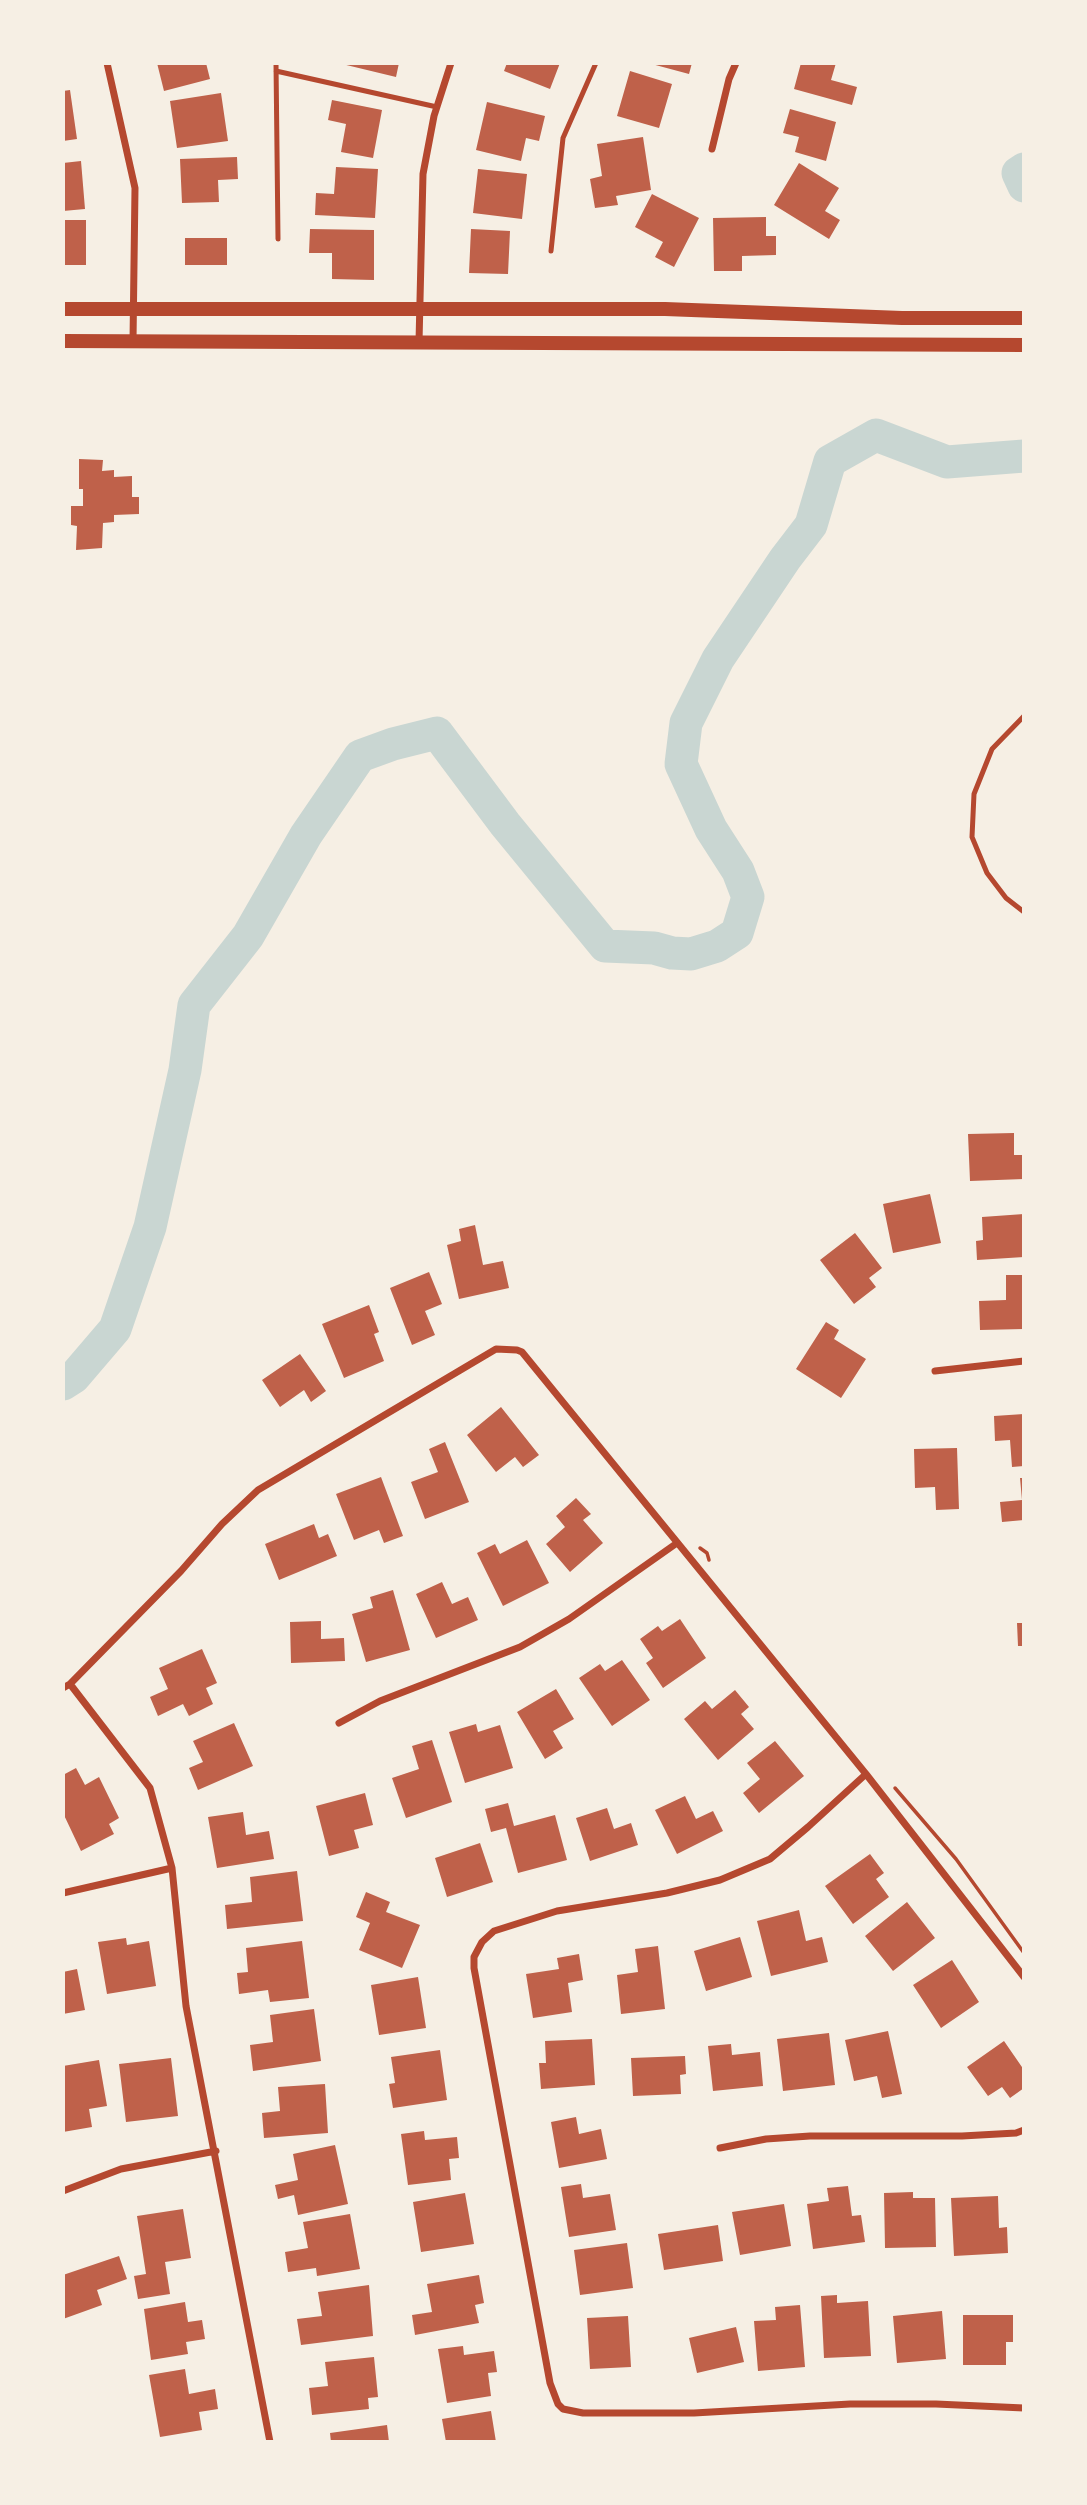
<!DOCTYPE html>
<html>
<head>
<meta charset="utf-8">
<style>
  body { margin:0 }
  #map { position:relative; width:1087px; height:2505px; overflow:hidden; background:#f6efe4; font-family:Barlow,sans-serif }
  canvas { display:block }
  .frame { position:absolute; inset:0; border:65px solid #f6efe4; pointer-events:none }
</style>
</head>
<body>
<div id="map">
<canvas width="1087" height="2505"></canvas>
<div class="frame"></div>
</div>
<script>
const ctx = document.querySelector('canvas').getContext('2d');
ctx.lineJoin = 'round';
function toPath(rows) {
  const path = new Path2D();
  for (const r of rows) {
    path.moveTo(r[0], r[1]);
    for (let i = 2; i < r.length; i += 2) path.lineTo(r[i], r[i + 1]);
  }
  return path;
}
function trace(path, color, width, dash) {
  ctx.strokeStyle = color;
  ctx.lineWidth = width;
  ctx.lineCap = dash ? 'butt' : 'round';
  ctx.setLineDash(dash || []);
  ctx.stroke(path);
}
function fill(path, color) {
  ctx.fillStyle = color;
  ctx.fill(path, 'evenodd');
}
trace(toPath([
  [1024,169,1018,173,1024,186],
  [63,1384,74,1377,115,1329,150,1227,185,1070,194,1005,248,936,306,835,360,756,393,744,437,733,505,824,605,946,654,948,672,953,691,954,717,946,737,933,748,897,738,871,711,829,681,764,686,723,718,659,785,559,811,525,830,461,876,435,947,462,1024,456]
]), '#c9d6d2', 33);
fill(toPath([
  [157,63,206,63,210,79,164,91],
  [338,63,399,63,396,77],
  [507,63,560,63,550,89,504,71],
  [648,63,692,63,689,74],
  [801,63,836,63,831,80,857,87,852,105,794,89],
  [630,71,672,84,659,128,617,116],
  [70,90,77,139,63,141,63,91],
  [221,93,228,141,177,148,170,101],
  [332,100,382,110,373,158,341,152,346,124,328,120],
  [487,102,545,116,539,141,526,138,521,161,476,150],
  [790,109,836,122,826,161,795,152,799,137,783,133],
  [643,137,651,190,616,196,618,205,595,208,590,179,602,176,597,144],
  [237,157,238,179,218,180,219,202,182,203,180,159],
  [81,161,85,209,63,211,63,163],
  [799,163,839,188,825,211,840,220,829,239,774,205],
  [336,167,378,169,375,218,315,215,316,193,334,194],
  [478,169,527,174,522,219,473,213],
  [652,194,699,218,674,267,655,257,663,242,635,227],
  [766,217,766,236,776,236,776,255,742,256,742,271,714,271,713,218],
  [63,220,86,220,86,265,63,265],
  [310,229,374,230,374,280,332,279,332,253,309,253],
  [471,229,510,231,508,274,469,273],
  [185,238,227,238,227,265,185,265],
  [79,459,103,460,102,471,114,470,114,477,132,476,132,497,139,497,139,514,114,515,114,522,103,523,102,548,76,550,77,526,71,525,71,506,83,506,83,489,79,489],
  [1014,1133,1014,1155,1024,1155,1024,1179,970,1181,968,1134],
  [930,1194,941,1243,893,1253,883,1204],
  [1024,1214,1024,1257,977,1260,976,1241,983,1240,982,1217],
  [475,1225,483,1265,503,1261,509,1288,459,1299,447,1245,461,1241,459,1229],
  [855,1233,882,1268,869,1278,876,1287,854,1304,820,1260],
  [429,1272,442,1304,425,1311,435,1335,412,1345,390,1288],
  [1006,1275,1024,1275,1024,1329,980,1330,979,1301,1006,1300],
  [369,1305,379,1332,374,1334,384,1361,344,1378,322,1324],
  [826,1322,839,1330,834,1339,866,1359,841,1398,796,1369],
  [300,1354,326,1391,311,1402,304,1390,280,1407,262,1380],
  [501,1407,539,1455,523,1467,515,1457,496,1472,467,1435],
  [1024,1414,1024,1466,1012,1467,1010,1440,995,1441,994,1416],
  [445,1442,469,1502,425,1519,411,1482,438,1472,429,1449],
  [957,1448,959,1509,936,1510,935,1487,915,1488,914,1449],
  [381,1477,403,1536,384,1543,379,1530,354,1540,336,1494],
  [1020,1478,1024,1478,1024,1520,1002,1522,1000,1502,1022,1500],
  [576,1498,591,1514,583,1520,603,1543,570,1572,546,1544,565,1527,556,1516],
  [314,1524,319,1538,328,1534,337,1556,279,1580,265,1544],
  [527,1540,549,1583,503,1606,477,1553,495,1544,500,1554],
  [442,1582,452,1604,468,1597,478,1620,436,1638,416,1594],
  [393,1590,410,1650,366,1662,352,1614,373,1608,370,1597],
  [680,1619,706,1658,663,1688,646,1663,653,1658,640,1639,658,1626,662,1631],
  [321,1621,321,1639,344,1638,345,1661,291,1663,290,1622],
  [1017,1623,1024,1623,1024,1646,1018,1646],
  [202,1649,217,1683,206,1688,213,1704,189,1716,183,1704,158,1716,150,1697,168,1689,159,1668],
  [622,1660,650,1700,612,1726,579,1678,600,1664,605,1671],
  [556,1689,574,1719,553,1731,563,1748,545,1759,517,1712],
  [735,1690,749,1707,741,1714,754,1729,718,1760,684,1719,705,1701,712,1709],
  [234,1723,253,1766,198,1790,189,1768,203,1762,193,1741],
  [476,1724,478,1732,500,1725,513,1768,465,1783,449,1732],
  [432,1740,452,1802,406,1818,392,1778,419,1769,412,1746],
  [775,1741,804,1776,759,1813,743,1793,760,1779,747,1763],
  [76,1768,85,1785,99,1777,119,1818,109,1824,114,1834,81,1851,63,1813,63,1775],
  [365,1793,373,1825,354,1830,359,1848,329,1856,316,1806],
  [685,1796,696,1819,713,1811,723,1831,677,1854,655,1810],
  [508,1803,514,1826,555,1815,567,1860,518,1873,506,1828,491,1832,485,1809],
  [607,1808,614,1829,631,1823,638,1845,590,1861,576,1818],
  [243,1812,246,1835,269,1831,274,1859,217,1868,208,1817],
  [480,1843,493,1882,447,1897,435,1858],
  [870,1854,884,1873,876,1879,889,1897,853,1924,825,1886],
  [297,1871,303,1921,227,1929,225,1905,252,1902,250,1877],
  [366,1892,390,1902,386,1912,420,1925,402,1968,359,1950,370,1923,356,1917],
  [907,1902,935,1938,893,1971,865,1936],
  [799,1910,806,1941,822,1937,828,1962,771,1976,757,1921],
  [740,1937,752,1977,706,1991,694,1951],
  [126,1938,127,1945,149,1941,156,1986,107,1994,98,1942],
  [302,1941,309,1998,270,2002,268,1990,239,1994,237,1973,248,1972,246,1948],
  [658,1946,665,2009,621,2014,617,1975,638,1972,635,1949],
  [579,1954,583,1980,568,1983,572,2012,533,2018,526,1974,559,1969,557,1958],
  [952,1960,979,2002,941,2028,913,1985],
  [77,1969,85,2010,63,2014,63,1972],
  [418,1977,426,2028,379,2035,371,1985],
  [314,2009,321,2061,253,2071,250,2045,273,2042,270,2015],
  [888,2031,902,2094,882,2098,877,2076,854,2081,845,2040],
  [829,2033,835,2085,783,2091,777,2039],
  [592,2039,595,2085,541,2089,539,2063,546,2063,545,2041],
  [1004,2041,1024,2070,1024,2088,1010,2098,1002,2087,988,2096,967,2067],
  [731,2044,732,2055,760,2052,763,2086,713,2091,708,2046],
  [440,2050,447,2100,393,2108,389,2084,395,2083,391,2057],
  [685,2056,686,2074,680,2075,681,2094,633,2096,631,2058],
  [171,2058,178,2116,126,2122,119,2064],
  [99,2060,107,2106,89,2109,92,2127,63,2132,63,2066],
  [325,2084,328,2133,264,2138,262,2113,280,2111,278,2087],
  [576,2117,579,2134,601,2129,607,2159,559,2168,551,2122],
  [424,2131,425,2140,457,2137,459,2158,449,2159,451,2180,408,2185,401,2134],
  [335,2145,348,2204,298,2215,294,2195,278,2199,275,2185,298,2180,293,2154],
  [581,2184,583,2198,610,2194,616,2230,569,2237,561,2187],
  [848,2186,852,2216,861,2215,865,2242,813,2249,807,2204,829,2201,827,2188],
  [913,2192,913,2198,935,2198,936,2247,885,2248,884,2193],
  [465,2193,474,2244,421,2252,413,2202],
  [998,2196,999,2228,1007,2227,1008,2253,954,2256,951,2198],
  [784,2204,791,2246,740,2255,732,2212],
  [183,2209,191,2258,165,2262,170,2294,138,2299,134,2276,146,2274,137,2216],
  [350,2214,360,2269,317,2276,316,2268,288,2272,285,2252,308,2248,303,2222],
  [718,2225,723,2261,664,2270,658,2234],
  [627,2243,633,2288,580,2295,574,2250],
  [119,2256,127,2279,97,2290,102,2305,63,2319,63,2275],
  [479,2275,484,2303,475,2305,479,2323,415,2335,412,2315,432,2312,427,2284],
  [369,2285,373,2336,301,2345,297,2319,322,2316,318,2292],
  [837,2295,837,2303,868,2301,871,2356,824,2358,821,2296],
  [185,2302,188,2322,202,2320,205,2339,186,2342,188,2354,151,2360,144,2309],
  [800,2305,805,2367,758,2371,754,2321,776,2320,775,2307],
  [942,2311,946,2359,897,2363,893,2316],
  [963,2315,1013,2315,1013,2342,1006,2342,1006,2365,963,2365],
  [628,2316,631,2367,590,2369,587,2318],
  [736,2327,744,2362,697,2373,689,2338],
  [463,2346,464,2355,494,2351,497,2372,488,2373,491,2396,447,2403,438,2349],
  [374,2357,378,2397,368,2398,369,2409,312,2415,309,2388,328,2386,325,2362],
  [185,2369,189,2394,215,2389,218,2409,199,2412,202,2430,160,2437,149,2375],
  [491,2411,496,2442,446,2442,442,2419],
  [387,2425,389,2442,331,2442,330,2433]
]), '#bf614a');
trace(toPath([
  [700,1548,707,1553,709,1560],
  [895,1788,956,1859,1024,1953]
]), '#b5482f', 3.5);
trace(toPath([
  [276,63,278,239],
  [276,71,437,107],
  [551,251,563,138,596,63],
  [1024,716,992,749,974,794,972,837,987,873,1006,898,1024,912]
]), '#b5482f', 5);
trace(toPath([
  [107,63,135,188,133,341],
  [712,149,729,79,736,63],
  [419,342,423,174,434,116,451,63],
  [935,1371,1024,1361],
  [70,1684,150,1788,172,1868,186,2006,270,2442],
  [63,1688,70,1684,181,1571,222,1524,258,1490,496,1349,517,1350,522,1352,866,1774,1024,1977],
  [339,1723,380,1701,520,1647,569,1619,677,1543],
  [866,1774,808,1827,770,1859,720,1880,667,1893,557,1911,494,1931,482,1942,474,1957,474,1968,550,2383,558,2404,563,2409,583,2413,694,2413,850,2404,936,2404,1024,2408],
  [63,1893,172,1868],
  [720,2148,766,2139,810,2136,962,2136,1016,2133,1024,2130],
  [63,2191,121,2169,216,2151]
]), '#b5482f', 7);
trace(toPath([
  [63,309,665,309,902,318,1024,318],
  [63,341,1024,345]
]), '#b5482f', 14);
</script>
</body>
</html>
